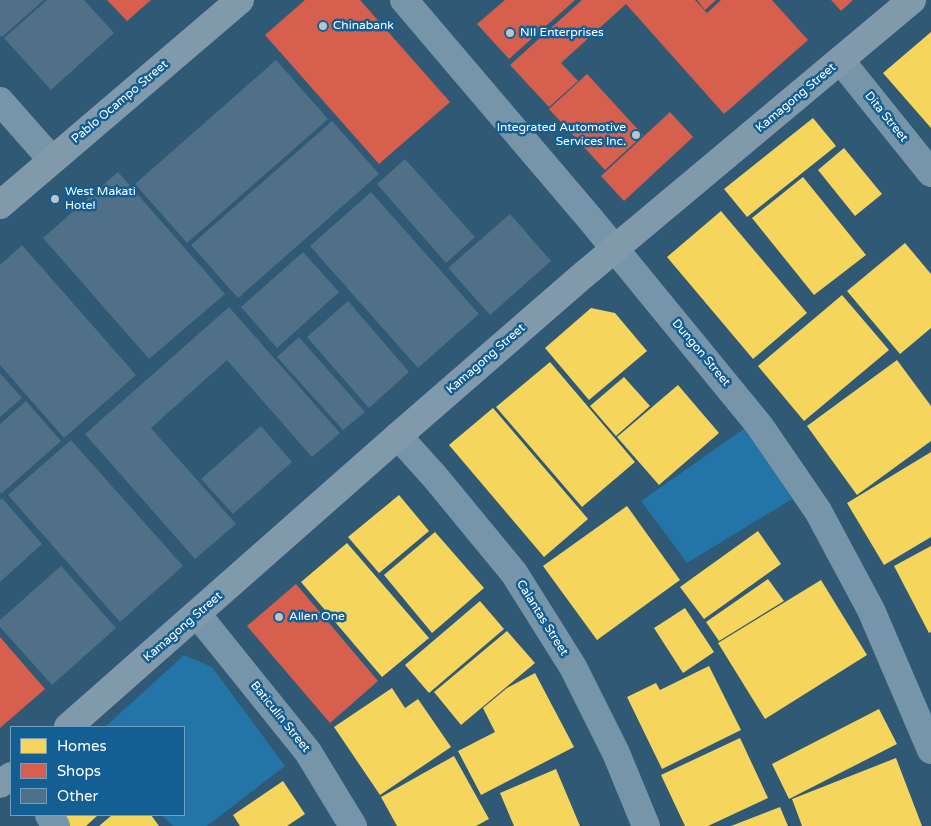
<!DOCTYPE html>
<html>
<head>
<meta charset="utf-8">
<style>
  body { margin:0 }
  #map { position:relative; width:931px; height:826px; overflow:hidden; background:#305975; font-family:"Varela Round",sans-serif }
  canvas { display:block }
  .legend { position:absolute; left:10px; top:726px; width:175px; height:90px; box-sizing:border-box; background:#135e92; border:1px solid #719ebe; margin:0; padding:6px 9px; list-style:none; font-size:15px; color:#fff }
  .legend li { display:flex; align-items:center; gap:10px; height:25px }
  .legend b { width:25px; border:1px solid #719ebe }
</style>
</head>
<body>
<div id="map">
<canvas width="931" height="826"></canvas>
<ul class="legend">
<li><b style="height:14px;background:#f6d55c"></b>Homes</li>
<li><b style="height:14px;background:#d6604d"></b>Shops</li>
<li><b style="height:14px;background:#4f7086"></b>Other</li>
</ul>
</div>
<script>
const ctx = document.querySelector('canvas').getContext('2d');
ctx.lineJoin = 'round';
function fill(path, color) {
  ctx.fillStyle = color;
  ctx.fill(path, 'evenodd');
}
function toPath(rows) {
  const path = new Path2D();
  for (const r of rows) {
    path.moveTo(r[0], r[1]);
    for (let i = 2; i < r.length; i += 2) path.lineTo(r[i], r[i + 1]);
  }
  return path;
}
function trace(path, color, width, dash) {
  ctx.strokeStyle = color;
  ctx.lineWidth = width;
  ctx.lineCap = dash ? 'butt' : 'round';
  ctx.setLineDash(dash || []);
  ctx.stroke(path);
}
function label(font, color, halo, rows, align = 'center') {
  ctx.font = font + ' "Varela Round",sans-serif';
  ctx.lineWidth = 5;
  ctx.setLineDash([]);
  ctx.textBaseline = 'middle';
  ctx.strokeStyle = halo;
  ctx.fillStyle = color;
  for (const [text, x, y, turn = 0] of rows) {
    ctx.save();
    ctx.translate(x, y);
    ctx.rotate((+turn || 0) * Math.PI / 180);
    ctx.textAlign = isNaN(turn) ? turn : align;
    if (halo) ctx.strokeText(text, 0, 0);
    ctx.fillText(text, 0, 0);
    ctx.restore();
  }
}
fill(toPath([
  [745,428,792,499,687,563,641,501],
  [184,655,212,667,285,766,207,826,173,826,162,815,184,815,184,727,105,727]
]), '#2374a7');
fill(toPath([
  [931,32,931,128,883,73],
  [813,118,836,146,747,217,724,189],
  [844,148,882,194,855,216,818,170],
  [803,177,866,255,814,295,752,218],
  [721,211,807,313,753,359,667,257],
  [905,243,931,274,931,328,900,354,847,291],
  [842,295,889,350,804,421,758,366],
  [591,308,615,313,647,351,589,400,545,348],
  [897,360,931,406,931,441,857,495,807,426],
  [550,362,635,462,582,507,496,407],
  [624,377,650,406,616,436,590,406],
  [678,385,719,433,659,485,617,437],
  [493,408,588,519,544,557,449,445],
  [931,452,931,537,884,565,847,503],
  [399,495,429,531,379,573,348,537],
  [627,506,680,580,597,640,543,566],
  [758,531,781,564,704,619,680,587],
  [435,532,484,588,432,633,384,575],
  [347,543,429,638,382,677,301,582],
  [931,546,931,632,929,633,894,566],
  [768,579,784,601,719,641,706,622],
  [821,580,867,655,765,719,718,643],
  [480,601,504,629,429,693,405,665],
  [685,608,714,652,683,673,654,628],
  [507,631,535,663,461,725,434,692],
  [709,666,741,730,662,769,627,697,656,683,660,690],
  [535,673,574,747,481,795,458,751,495,732,483,708,507,688],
  [392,688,405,708,418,699,451,747,380,795,334,727],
  [879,709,897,744,789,799,772,764],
  [740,738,768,798,708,826,685,826,661,775],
  [454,756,489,819,476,826,397,826,381,797],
  [896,758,922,826,802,826,792,799],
  [556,769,580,826,514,826,500,793],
  [283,781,305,814,287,826,240,826,233,815],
  [780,807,788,826,731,826],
  [55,815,98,815,86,826,64,826],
  [112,815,151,815,159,826,99,826]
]), '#f6d55c');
fill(toPath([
  [107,0,151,0,127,21],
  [305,0,360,0,450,102,379,164,265,35],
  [505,0,575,0,509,59,477,24],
  [582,0,695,0,707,13,721,0,772,0,808,40,724,114,626,4,561,63,578,81,549,107,510,65],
  [697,0,716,0,705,10],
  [831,0,853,0,841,11],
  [587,74,643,135,605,170,549,109],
  [670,112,693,137,624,201,601,176],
  [296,584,378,681,330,723,247,626],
  [0,637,45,689,0,728]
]), '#d6604d');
fill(toPath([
  [0,0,44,0,2,37,0,35],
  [47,0,84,0,114,33,51,90,4,38],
  [276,60,328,119,187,243,135,184],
  [332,121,379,174,238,298,191,245],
  [405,159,475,237,446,263,377,184],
  [118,172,225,294,149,359,43,238],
  [371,192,479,314,418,368,310,246],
  [510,214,551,261,490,315,448,268],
  [22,245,136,375,64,438,0,365,0,265],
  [303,252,339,292,277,348,241,307],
  [348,301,409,372,369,408,307,337],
  [229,307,340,433,312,457,227,360,151,428,236,524,195,559,85,434],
  [299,337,365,412,343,430,277,357],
  [0,373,22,398,0,417],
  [26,401,61,441,1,494,0,492,0,424],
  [261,426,292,462,233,514,201,479],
  [71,440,183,566,120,622,8,495],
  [2,498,42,544,0,582,0,500],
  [61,566,116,628,52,685,0,627,0,620]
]), '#4f7086');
trace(toPath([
  [404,0,592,221,759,425,818,511,871,610,931,750],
  [841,61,931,173],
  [0,101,52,160],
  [398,436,435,477,514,573,573,667,616,753,646,826],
  [197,614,308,752,353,826],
  [49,815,56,826]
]), '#7795a8', 28);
trace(toPath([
  [0,205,240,0],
  [68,727,398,436,581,277,912,0],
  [0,784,11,776]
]), '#809aac', 28);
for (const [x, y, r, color] of [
  [323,26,5,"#b7c5cf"],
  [510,33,5,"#b7c5cf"],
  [636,135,5,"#b7c5cf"],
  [55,199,5,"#b7c5cf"],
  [279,617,5,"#b7c5cf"]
]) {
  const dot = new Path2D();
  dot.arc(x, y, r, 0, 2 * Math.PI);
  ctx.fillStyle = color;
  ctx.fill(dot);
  trace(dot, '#135e92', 2);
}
label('12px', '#fff', '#135e92', [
  ["Chinabank",333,26],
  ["NII Enterprises",520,33],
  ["Integrated Automotive",626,128,"right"],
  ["Services Inc.",626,142,"right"],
  ["West Makati",65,192],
  ["Hotel",65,206],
  ["Allen One",289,617]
], 'left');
label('12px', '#fff', '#135e92', [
  ["Kamagong Street",796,98,-40],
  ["Pablo Ocampo Street",120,102,-40],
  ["Dita Street",886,117,51],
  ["Dungon Street",701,353,50],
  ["Kamagong Street",486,359,-41],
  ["Calantas Street",542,618,58],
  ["Kamagong Street",183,627,-41],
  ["Baticulin Street",280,717,51]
]);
</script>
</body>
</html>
